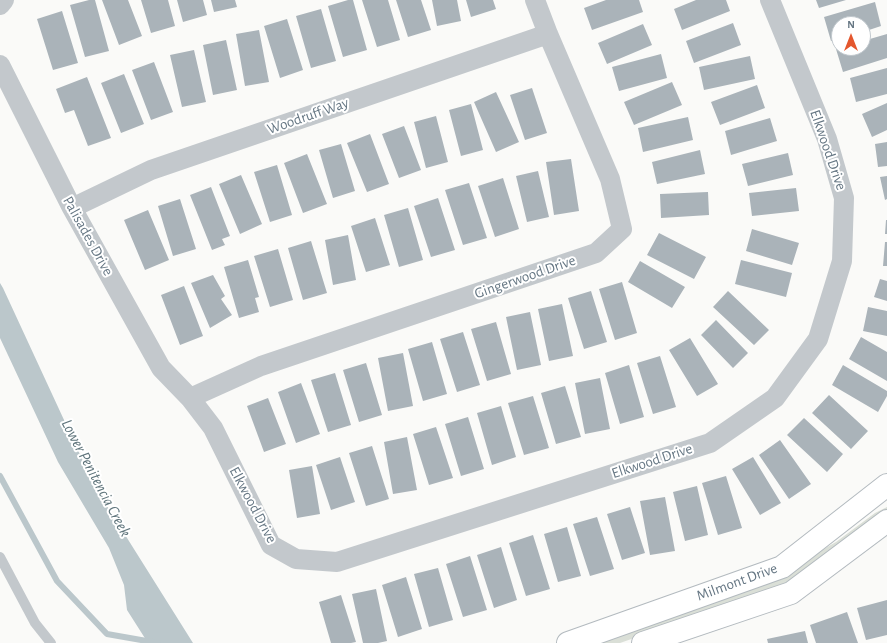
<!DOCTYPE html>
<html>
<head>
<meta charset="utf-8">
<style>
  body { margin:0 }
  #map { position:relative; width:887px; height:643px; overflow:hidden; background:#fafaf8; font-family:"Alegreya Sans",sans-serif }
  canvas { display:block }
  .north { position:absolute; left:831px; top:16px; width:40px; height:40px; box-sizing:border-box; background:#fff; border:1px solid #c1c8cd; border-radius:50%; rotate:0deg; font-size:11px; font-weight:700; line-height:16px; text-align:center; color:#657683 }
  .north::after { content:''; display:block; margin:auto; width:14px; height:18px; background:#e4572e; clip-path:polygon(50% 0,100% 100%,50% 72%,0 100%) }
</style>
</head>
<body>
<div id="map">
<canvas width="887" height="643"></canvas>
<div class="north">N</div>
</div>
<script>
const ctx = document.querySelector('canvas').getContext('2d');
ctx.lineJoin = 'round';
function fill(path, color) {
  ctx.fillStyle = color;
  ctx.fill(path, 'evenodd');
}
function toPath(rows) {
  const path = new Path2D();
  for (const r of rows) {
    path.moveTo(r[0], r[1]);
    for (let i = 2; i < r.length; i += 2) path.lineTo(r[i], r[i + 1]);
  }
  return path;
}
function trace(path, color, width, dash) {
  ctx.strokeStyle = color;
  ctx.lineWidth = width;
  ctx.lineCap = dash ? 'butt' : 'round';
  ctx.setLineDash(dash || []);
  ctx.stroke(path);
}
function label(font, color, halo, rows, align = 'center') {
  ctx.font = font + ' "Alegreya Sans",sans-serif';
  ctx.lineWidth = 4;
  ctx.setLineDash([]);
  ctx.textBaseline = 'middle';
  ctx.strokeStyle = halo;
  ctx.fillStyle = color;
  for (const [text, x, y, turn = 0] of rows) {
    ctx.save();
    ctx.translate(x, y);
    ctx.rotate((+turn || 0) * Math.PI / 180);
    ctx.textAlign = isNaN(turn) ? turn : align;
    if (halo) ctx.strokeText(text, 0, 0);
    ctx.fillText(text, 0, 0);
    ctx.restore();
  }
}
fill(toPath([
  [887,507,887,516,780,587,620,643,588,643,806,559,836,542,875,513]
]), '#dadfd7');
fill(toPath([
  [0,283,3,288,95,487,193,643,148,643,127,610,124,585,109,548,58,462,0,338]
]), '#bbc7cb');
trace(toPath([
  [0,476,57,581,107,634,158,643]
]), '#bbc7cb', 6);
fill(toPath([
  [89,0,95,0,109,51,85,57,70,5],
  [102,0,128,0,142,36,119,45],
  [141,0,168,0,175,26,151,33],
  [177,0,203,0,207,15,183,22],
  [211,0,235,0,237,7,214,12],
  [348,0,353,0,367,50,343,57,328,6],
  [362,0,388,0,400,40,377,47],
  [396,0,421,0,431,30,408,37],
  [432,0,457,0,461,21,437,26],
  [466,0,493,0,496,9,471,17],
  [606,0,639,0,643,12,592,30,584,8],
  [696,0,726,0,730,11,682,30,674,9],
  [816,0,846,0,819,8],
  [875,2,881,26,863,32,863,24,839,24,839,39,831,41,824,17],
  [321,9,336,61,311,68,296,16],
  [62,11,78,63,53,70,37,19],
  [287,19,303,70,280,78,264,26],
  [733,23,741,45,694,63,686,41],
  [643,24,652,45,607,64,598,43],
  [259,30,269,82,245,86,236,34],
  [887,34,887,58,843,72,836,49,840,48,863,48,863,41],
  [226,40,237,90,213,95,203,45],
  [194,50,206,102,182,107,170,55],
  [661,54,667,78,619,91,612,67],
  [750,56,755,79,704,90,699,67],
  [154,62,173,112,151,120,132,70],
  [887,68,887,94,856,102,850,78],
  [124,74,144,124,121,133,101,83],
  [87,77,111,138,88,146,74,110,65,113,56,89],
  [672,82,682,105,634,125,624,102],
  [757,85,765,108,720,125,711,102],
  [532,88,547,133,525,140,510,95],
  [496,92,519,142,496,152,474,102],
  [887,103,887,130,872,137,862,114],
  [471,104,483,150,461,156,449,110],
  [436,116,448,162,426,168,414,122],
  [688,117,693,140,643,152,638,128],
  [770,118,777,141,731,155,725,131],
  [404,126,421,170,399,178,382,134],
  [370,134,389,184,367,192,347,143],
  [887,142,887,166,878,167,875,144],
  [341,144,355,191,333,198,319,150],
  [700,150,705,174,657,184,652,162],
  [788,153,793,175,748,186,742,164],
  [307,154,327,204,303,213,284,163],
  [571,159,579,211,554,215,546,162],
  [277,165,292,215,270,222,254,172],
  [538,171,549,217,527,222,516,176],
  [241,175,262,224,240,234,219,184],
  [887,176,887,199,885,200,880,177],
  [503,178,519,229,495,237,478,186],
  [469,183,487,238,463,245,445,190],
  [211,187,230,236,222,239,225,245,212,250,190,195],
  [796,188,799,211,752,216,749,193],
  [708,192,709,215,661,218,660,194],
  [438,198,455,250,431,257,414,206],
  [180,199,196,249,173,256,158,206],
  [408,208,423,260,399,267,384,215],
  [148,210,169,260,145,270,124,220],
  [375,218,390,265,366,272,351,226],
  [886,220,887,220,887,234,885,234],
  [752,229,799,243,792,265,746,251],
  [659,233,706,257,694,279,647,255],
  [348,235,356,280,333,285,325,240],
  [311,241,327,293,303,300,288,248],
  [885,242,887,242,887,266,883,266],
  [278,249,293,300,270,307,254,256],
  [248,260,259,297,255,298,259,312,239,318,224,267],
  [741,260,792,273,786,297,735,284],
  [640,261,685,287,672,308,628,282],
  [213,275,225,296,221,299,232,315,210,328,191,283],
  [880,279,887,281,887,301,874,297],
  [622,282,637,333,615,340,599,289],
  [184,286,203,336,180,345,161,295],
  [591,291,607,342,584,349,568,298],
  [728,291,769,330,754,345,713,307],
  [562,304,573,356,549,361,538,309],
  [868,307,887,311,887,336,863,331],
  [530,312,541,365,517,370,506,317],
  [716,320,748,353,733,368,701,335],
  [496,322,511,374,487,381,471,329],
  [463,332,480,385,457,392,440,339],
  [861,337,887,352,887,381,849,359],
  [690,338,718,384,697,396,669,350],
  [432,342,447,394,423,401,408,349],
  [403,353,413,406,388,411,378,358],
  [660,356,676,407,653,414,637,363],
  [366,363,382,415,359,422,343,370],
  [629,365,644,417,620,424,605,373],
  [843,365,887,391,887,396,878,412,832,385],
  [335,373,351,425,328,432,311,380],
  [600,378,610,429,585,434,575,383],
  [301,383,320,434,296,443,278,392],
  [565,386,581,437,556,444,541,393],
  [829,395,868,431,851,449,812,413],
  [533,396,549,448,524,455,508,403],
  [268,398,286,444,264,452,247,406],
  [501,406,516,457,492,465,477,413],
  [468,417,484,469,461,476,445,424],
  [804,418,843,454,827,472,787,435],
  [436,427,453,478,429,485,413,434],
  [407,437,417,490,393,494,384,442],
  [780,440,811,484,789,499,759,455],
  [372,446,389,499,366,506,349,453],
  [340,457,355,502,331,510,316,465],
  [753,457,781,503,760,515,732,469],
  [312,466,320,514,297,518,289,470],
  [726,476,742,528,718,535,702,483],
  [697,486,708,535,685,541,673,492],
  [665,497,675,551,650,555,640,501],
  [630,507,645,553,622,560,607,514],
  [597,517,614,569,590,576,573,524],
  [567,527,581,576,558,582,544,534],
  [533,535,550,589,526,596,509,543],
  [501,547,517,600,494,608,477,555],
  [470,556,487,610,463,617,446,564],
  [438,568,453,620,429,627,414,574],
  [406,577,422,629,398,637,382,585],
  [376,589,387,641,378,643,363,643,352,594],
  [341,595,356,642,351,643,331,643,319,602],
  [887,600,887,635,866,640,857,608],
  [847,612,858,643,816,643,810,625],
  [805,631,808,643,768,643,767,639]
]), '#aab3b9');
const secondary = toPath([
  [568,643,782,567,887,485],
  [643,643,791,593,887,521]
]);
trace(secondary, '#b3babf', 24);
trace(toPath([
  [0,557,35,623,51,643]
]), '#c3c8cc', 10);
trace(toPath([
  [0,5,4,0],
  [0,65,72,208,161,368,190,398,213,428,271,545,296,559,337,562,710,443,775,398,818,339,842,261,844,198,827,139,770,0],
  [72,208,151,170,548,34],
  [190,398,261,366,596,253,622,229,610,179,548,34,535,0]
]), '#c3c8cc', 20);
trace(secondary, '#fff', 22);
label('15px', '#657683', '#fff', [
  ["Woodruff Way",308,116,-19],
  ["Elkwood Drive",828,150,71],
  ["Palisades Drive",88,236,61],
  ["Gingerwood Drive",525,277,-19],
  ["Elkwood Drive",652,461,-18],
  ["Elkwood Drive",253,505,62],
  ["Milmont Drive",737,582,-20]
]);
label('italic 16px', '#60757c', '#fff', [
  ["Lower Penitencia Creek",96,478,62]
]);
</script>
</body>
</html>
